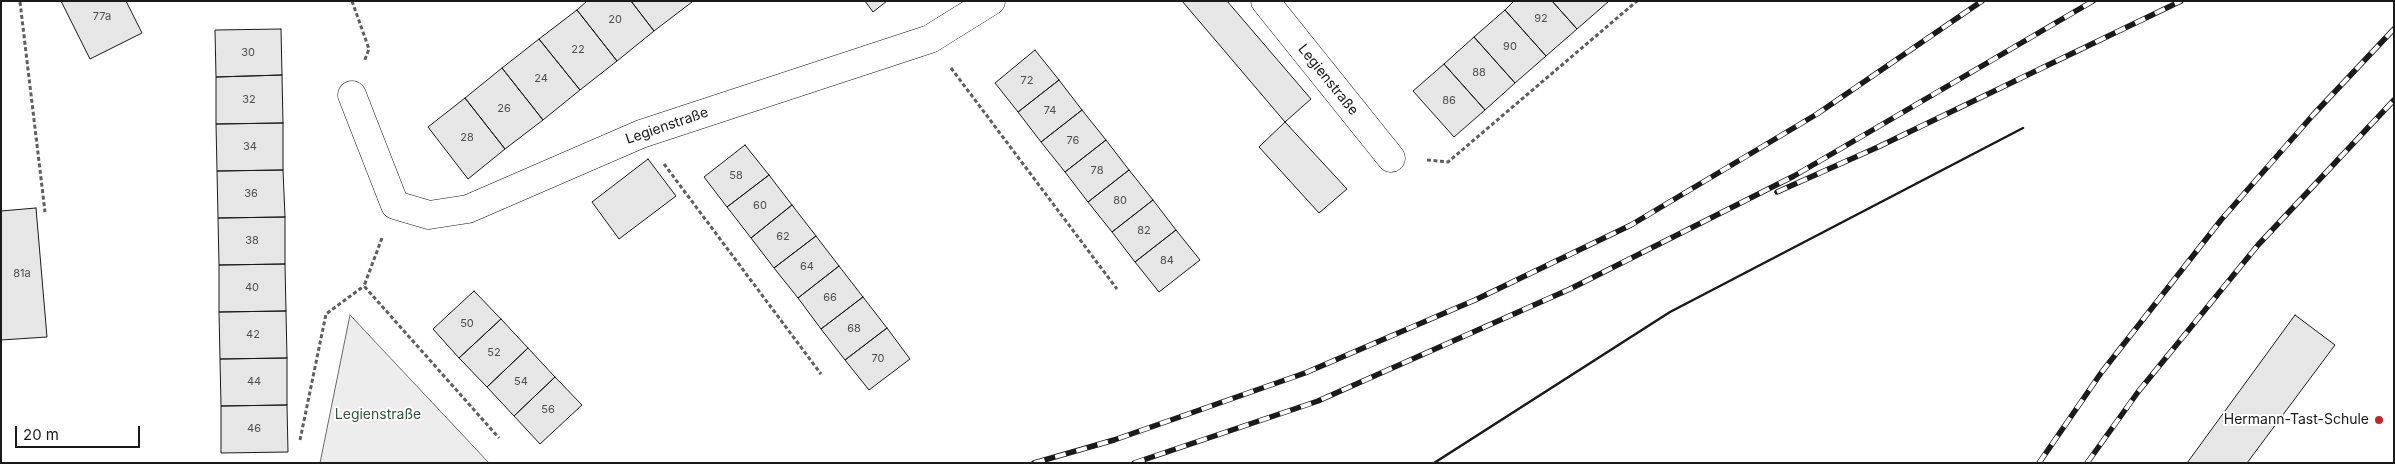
<!DOCTYPE html>
<html>
<head>
<meta charset="utf-8">
<style>
  body { margin:0 }
  #map { position:relative; width:2395px; height:464px; overflow:hidden; background:#fff; font-family:Inter,sans-serif }
  canvas { display:block }
  .frame { position:absolute; inset:0; border:2px solid #1a1a1a; pointer-events:none }
  .scale { position:absolute; left:15px; top:426px; width:125px; height:22px; box-sizing:border-box; border:2px solid #1a1a1a; border-top:0; padding-left:6px; font-size:15px; line-height:18px; white-space:nowrap; color:#1a1a1a; -webkit-text-stroke:4px #fff; paint-order:stroke }
</style>
</head>
<body>
<div id="map">
<canvas width="2395" height="464"></canvas>
<div class="frame"></div>
<div class="scale">20 m</div>
</div>
<script>
const ctx = document.querySelector('canvas').getContext('2d');
ctx.lineJoin = 'round';
function fill(path, color) {
  ctx.fillStyle = color;
  ctx.fill(path, 'evenodd');
}
function toPath(rows) {
  const path = new Path2D();
  for (const r of rows) {
    path.moveTo(r[0], r[1]);
    for (let i = 2; i < r.length; i += 2) path.lineTo(r[i], r[i + 1]);
  }
  return path;
}
function trace(path, color, width, dash) {
  ctx.strokeStyle = color;
  ctx.lineWidth = width;
  ctx.lineCap = dash ? 'butt' : 'round';
  ctx.setLineDash(dash || []);
  ctx.stroke(path);
}
function label(font, color, halo, rows, align = 'center') {
  ctx.font = font + ' Inter,sans-serif';
  ctx.lineWidth = 4;
  ctx.setLineDash([]);
  ctx.textBaseline = 'middle';
  ctx.strokeStyle = halo;
  ctx.fillStyle = color;
  for (const [text, x, y, turn = 0] of rows) {
    ctx.save();
    ctx.translate(x, y);
    ctx.rotate((+turn || 0) * Math.PI / 180);
    ctx.textAlign = isNaN(turn) ? turn : align;
    if (halo) ctx.strokeText(text, 0, 0);
    ctx.fillText(text, 0, 0);
    ctx.restore();
  }
}
const built = toPath([
  [350,315,489,463,320,463,350,315]
]);
fill(built, '#ededed');
trace(built, '#6a6a6a', 1);
const building = toPath([
  [61,1,126,1,142,33,90,59,61,1],
  [587,1,631,1,654,31,617,61,577,10,587,1],
  [631,1,691,1,692,2,654,31,631,1],
  [865,1,887,1,873,12,865,1],
  [1182,1,1227,1,1311,99,1285,122,1182,1],
  [1514,1,1552,1,1577,29,1546,56,1505,10,1514,1],
  [1552,1,1607,1,1608,2,1577,29,1552,1],
  [577,10,617,61,580,90,539,39,577,10],
  [1505,10,1546,56,1515,83,1474,37,1505,10],
  [281,29,282,75,216,77,215,30,281,29],
  [1474,37,1515,83,1485,110,1444,64,1474,37],
  [539,39,580,90,543,120,502,68,539,39],
  [1035,50,1059,80,1018,112,995,83,1035,50],
  [1444,64,1485,110,1454,137,1413,91,1444,64],
  [502,68,543,120,505,149,465,98,502,68],
  [282,75,283,123,216,124,216,77,282,75],
  [1059,80,1082,110,1041,142,1018,112,1059,80],
  [465,98,505,149,468,179,428,127,465,98],
  [1082,110,1106,140,1065,172,1041,142,1082,110],
  [1285,122,1347,189,1319,213,1259,147,1285,122],
  [283,123,283,170,217,171,216,124,283,123],
  [1106,140,1129,170,1088,202,1065,172,1106,140],
  [745,145,769,175,727,207,704,177,745,145],
  [648,159,676,196,619,239,592,202,648,159],
  [283,170,285,217,218,218,217,171,283,170],
  [1129,170,1153,200,1112,232,1088,202,1129,170],
  [769,175,792,205,751,238,727,207,769,175],
  [1153,200,1176,230,1135,262,1112,232,1153,200],
  [792,205,816,236,774,268,751,238,792,205],
  [36,208,47,337,1,340,1,211,36,208],
  [285,217,285,264,219,265,218,218,285,217],
  [1176,230,1200,260,1159,292,1135,262,1176,230],
  [816,236,839,266,798,298,774,268,816,236],
  [285,264,286,311,219,312,219,265,285,264],
  [839,266,863,297,821,329,798,298,839,266],
  [474,291,501,319,459,358,433,329,474,291],
  [863,297,887,328,845,360,821,329,863,297],
  [286,311,287,358,220,359,219,312,286,311],
  [2295,315,2335,345,2247,463,2187,463,2295,315],
  [501,319,528,348,487,387,459,358,501,319],
  [887,328,910,359,869,390,845,360,887,328],
  [528,348,555,377,514,416,487,387,528,348],
  [287,358,287,405,221,406,220,359,287,358],
  [555,377,582,405,540,444,514,416,555,377],
  [287,405,288,452,221,453,221,406,287,405]
]);
fill(building, '#e6e6e6');
trace(building, '#1a1a1a', 1);
const minor = toPath([
  [1265,1,1391,158],
  [352,95,395,205,429,215,468,209,641,134,930,39,991,1]
]);
trace(minor, '#1a1a1a', 29);
trace(toPath([
  [352,1,369,49,364,62],
  [20,2,45,212],
  [951,68,1117,289],
  [1427,160,1448,162,1637,1],
  [664,164,821,374],
  [382,238,364,286,499,438],
  [300,440,326,314,364,286]
]), '#5f5f5f', 3, [4, 2.5]);
trace(minor, '#fff', 28);
const rail = toPath([
  [1777,192,1878,147,2181,1],
  [1034,463,1114,440,1305,373,1475,300,1631,225,1817,114,1982,1],
  [1134,463,1318,401,1570,289,1794,176,2093,1],
  [2039,463,2101,373,2221,220,2313,115,2394,29],
  [2087,463,2138,392,2258,245,2394,100]
]);
trace(rail, '#1a1a1a', 5.5);
trace(rail, '#fff', 4, [11]);
trace(toPath([
  [1434,463,1670,312,2023,128]
]), '#1a1a1a', 2.5);
for (const [x, y, r, color] of [
  [2379,420,5,"#c62828"]
]) {
  const dot = new Path2D();
  dot.arc(x, y, r, 0, 2 * Math.PI);
  ctx.fillStyle = color;
  ctx.fill(dot);
  trace(dot, '#fff', 2);
}
label('11px', '#4d4d4d', null, [
  ["77a",102,17],
  ["92",1541,19],
  ["20",615,20],
  ["90",1510,47],
  ["22",578,50],
  ["30",248,53],
  ["88",1479,73],
  ["24",541,79],
  ["72",1027,81],
  ["32",249,100],
  ["86",1449,101],
  ["26",504,109],
  ["74",1050,111],
  ["28",467,138],
  ["76",1073,141],
  ["34",250,147],
  ["78",1097,171],
  ["58",736,176],
  ["36",251,194],
  ["80",1120,201],
  ["60",760,206],
  ["82",1144,231],
  ["62",783,237],
  ["38",252,241],
  ["84",1167,261],
  ["64",807,267],
  ["81a",22,274],
  ["40",252,288],
  ["66",830,298],
  ["50",467,324],
  ["68",854,329],
  ["42",253,335],
  ["52",494,353],
  ["70",878,359],
  ["44",254,382],
  ["54",521,382],
  ["56",548,410],
  ["46",254,429]
]);
label('14px', '#1a1a1a', '#fff', [
  ["Legienstraße",1328,80,51],
  ["Legienstraße",667,126,-19]
]);
label('14px', '#2b5a34', '#fff', [
  ["Legienstraße",378,415]
]);
label('14px', '#1a1a1a', '#fff', [
  ["Hermann-Tast-Schule",2369,420]
], 'right');
</script>
</body>
</html>
